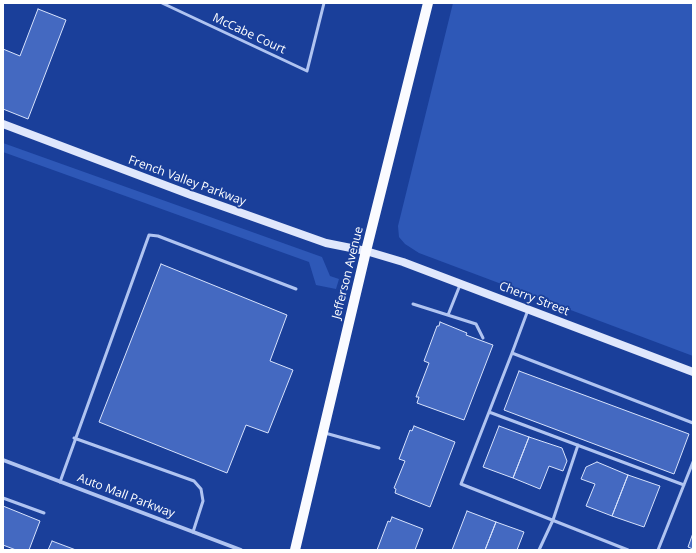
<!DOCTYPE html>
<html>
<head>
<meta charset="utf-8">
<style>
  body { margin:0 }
  #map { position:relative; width:696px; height:553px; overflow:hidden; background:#1a3f9a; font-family:"Open Sans",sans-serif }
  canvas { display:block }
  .frame { position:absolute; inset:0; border:4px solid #fff; pointer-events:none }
</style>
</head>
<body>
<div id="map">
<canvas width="696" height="553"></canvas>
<div class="frame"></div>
</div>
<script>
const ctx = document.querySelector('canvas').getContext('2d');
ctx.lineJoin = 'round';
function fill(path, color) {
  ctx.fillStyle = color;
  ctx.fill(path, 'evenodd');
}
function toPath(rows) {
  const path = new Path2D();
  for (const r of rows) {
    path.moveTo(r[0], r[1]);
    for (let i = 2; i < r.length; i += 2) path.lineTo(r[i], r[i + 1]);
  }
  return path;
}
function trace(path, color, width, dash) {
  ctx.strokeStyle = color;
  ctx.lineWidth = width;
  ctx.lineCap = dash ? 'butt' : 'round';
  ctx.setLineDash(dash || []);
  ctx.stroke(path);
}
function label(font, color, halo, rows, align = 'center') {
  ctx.font = font + ' "Open Sans",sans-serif';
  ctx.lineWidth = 3.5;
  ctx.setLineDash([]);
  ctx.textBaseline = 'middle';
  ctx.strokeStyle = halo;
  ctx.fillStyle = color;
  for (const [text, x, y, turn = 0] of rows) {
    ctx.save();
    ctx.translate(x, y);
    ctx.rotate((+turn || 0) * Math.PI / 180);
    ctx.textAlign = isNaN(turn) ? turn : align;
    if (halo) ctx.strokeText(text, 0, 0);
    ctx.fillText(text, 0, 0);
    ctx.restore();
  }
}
fill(toPath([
  [453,3,693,3,693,356,419,253,405,244,399,237,398,226],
  [3,143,322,257,330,276,339,279,336,289,316,285,309,262,3,152]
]), '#2e58b7');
const building = toPath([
  [38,9,66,20,28,119,3,109,3,49,20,56,38,9],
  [161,264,287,315,270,361,293,370,268,433,246,425,227,473,99,422,161,264],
  [440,322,467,333,466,335,493,345,464,420,417,403,419,397,416,397,429,363,424,361,437,326,439,326,440,322],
  [519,371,689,434,674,474,504,410,519,371],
  [414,426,455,442,430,507,395,493,396,489,394,488,405,461,399,459,410,430,412,431,414,426],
  [499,426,529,437,513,478,483,467,499,426],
  [529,437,562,448,567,461,563,471,549,466,540,489,513,478,529,437],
  [597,462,628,475,612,516,586,506,595,484,581,479,586,467,597,462],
  [628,475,660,486,644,527,612,516,628,475],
  [3,506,40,521,29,550,16,550,3,545,3,506],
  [467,511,496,522,485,550,452,550,467,511],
  [392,517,423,529,415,550,377,550,388,521,390,522,392,517],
  [496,522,524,532,517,550,485,550,496,522],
  [693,533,693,549,688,547,693,533],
  [52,541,76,550,48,550,52,541]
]);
fill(building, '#4469c1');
trace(building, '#d8e3fc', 1);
trace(toPath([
  [162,3,307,71,324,3],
  [413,304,476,324,483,338],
  [528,310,512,353,693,423],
  [448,315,460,285],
  [512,353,461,484,628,550],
  [489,412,684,485],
  [325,433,379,448],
  [74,438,194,481,201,489,203,501,193,532],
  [60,482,149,235,158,236,296,289],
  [3,498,44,513],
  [539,550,553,520,578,445],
  [658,550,693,462]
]), '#b0c4f1', 3);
trace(toPath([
  [3,460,241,550]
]), '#b0c4f1', 4);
trace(toPath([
  [3,124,191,195,326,243,366,251,403,262,693,372]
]), '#dfe7fc', 8);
trace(toPath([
  [295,550,366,251,428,3]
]), '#fafbff', 10);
label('12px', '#fff', '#1a3f9a', [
  ["McCabe Court",249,34,25],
  ["French Valley Parkway",187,181,20],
  ["Jefferson Avenue",348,273,-76],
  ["Cherry Street",534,299,21],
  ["Auto Mall Parkway",126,496,21]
]);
</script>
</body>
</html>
